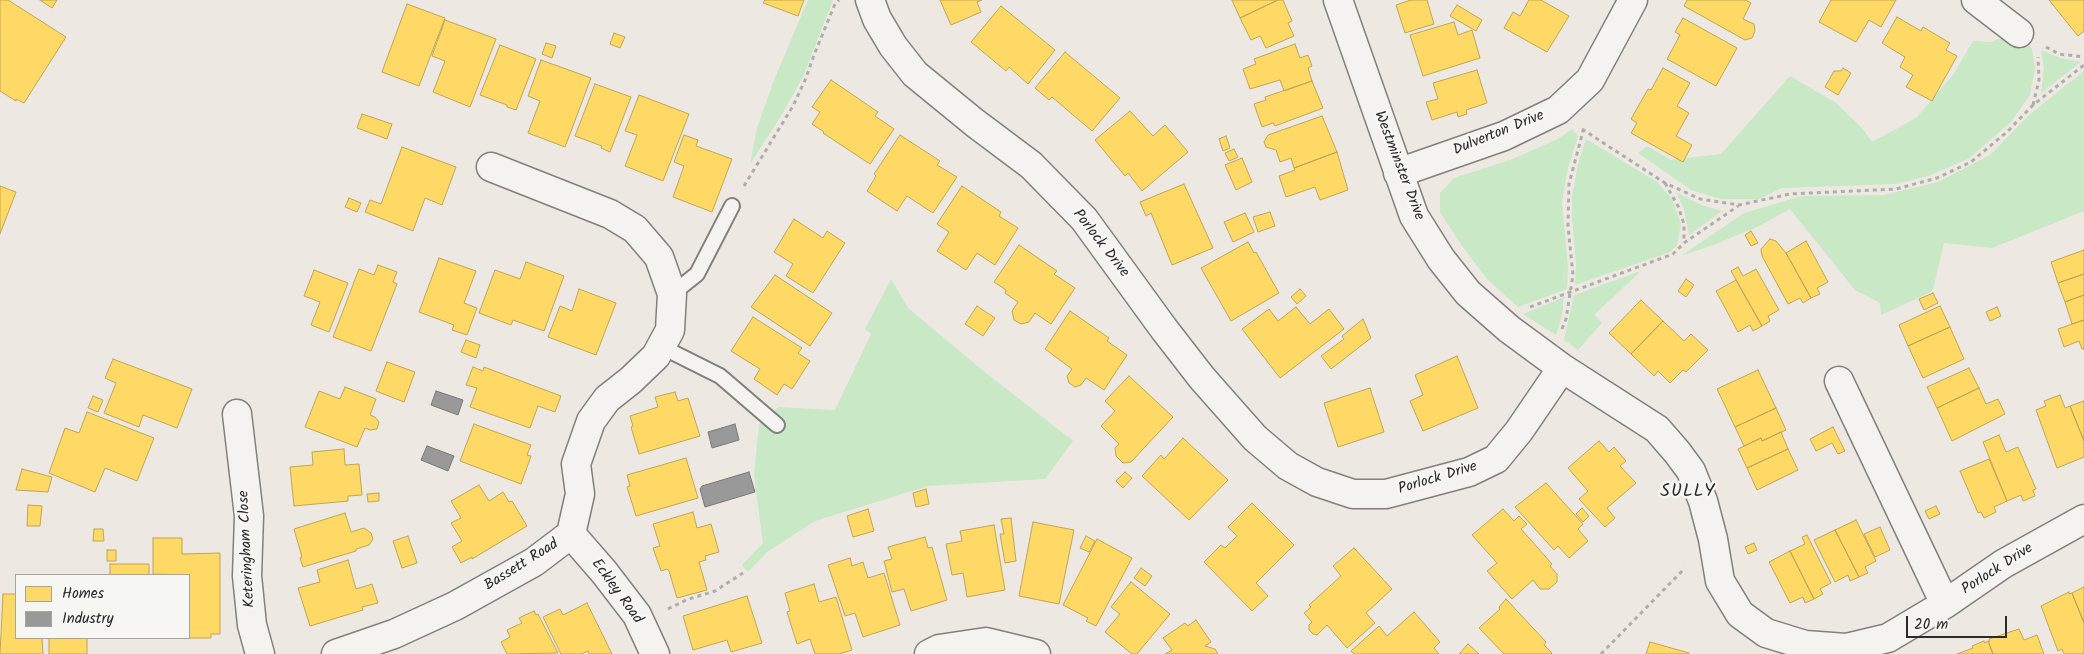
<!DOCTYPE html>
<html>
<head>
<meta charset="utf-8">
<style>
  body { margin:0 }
  #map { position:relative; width:2084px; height:654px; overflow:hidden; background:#ede9e2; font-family:Kalam,sans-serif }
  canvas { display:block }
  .legend { position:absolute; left:15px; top:574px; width:175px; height:65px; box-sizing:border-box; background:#f6f6f2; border:1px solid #a5a5a2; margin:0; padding:6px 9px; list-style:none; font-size:15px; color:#2b2b2b }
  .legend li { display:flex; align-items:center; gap:10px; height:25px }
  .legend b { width:25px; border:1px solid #a5a5a2 }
  .scale { position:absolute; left:1906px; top:616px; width:101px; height:22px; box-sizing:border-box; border:2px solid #2b2b2b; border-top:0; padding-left:6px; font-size:15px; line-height:18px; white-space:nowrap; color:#2b2b2b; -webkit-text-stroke:4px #f6f6f2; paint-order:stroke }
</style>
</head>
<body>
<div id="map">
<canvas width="2084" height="654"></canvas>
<ul class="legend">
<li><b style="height:14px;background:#ffd966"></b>Homes</li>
<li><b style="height:14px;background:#999"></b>Industry</li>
</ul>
<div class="scale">20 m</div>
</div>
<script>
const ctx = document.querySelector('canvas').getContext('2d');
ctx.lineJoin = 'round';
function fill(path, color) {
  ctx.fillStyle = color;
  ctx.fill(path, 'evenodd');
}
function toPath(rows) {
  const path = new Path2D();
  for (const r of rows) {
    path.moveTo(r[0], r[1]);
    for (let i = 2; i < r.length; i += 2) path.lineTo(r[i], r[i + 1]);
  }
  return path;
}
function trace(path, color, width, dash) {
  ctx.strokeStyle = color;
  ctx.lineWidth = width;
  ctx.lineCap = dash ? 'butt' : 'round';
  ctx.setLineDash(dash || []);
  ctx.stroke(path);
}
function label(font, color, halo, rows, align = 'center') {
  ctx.font = font + ' Kalam,sans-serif';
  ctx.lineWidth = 5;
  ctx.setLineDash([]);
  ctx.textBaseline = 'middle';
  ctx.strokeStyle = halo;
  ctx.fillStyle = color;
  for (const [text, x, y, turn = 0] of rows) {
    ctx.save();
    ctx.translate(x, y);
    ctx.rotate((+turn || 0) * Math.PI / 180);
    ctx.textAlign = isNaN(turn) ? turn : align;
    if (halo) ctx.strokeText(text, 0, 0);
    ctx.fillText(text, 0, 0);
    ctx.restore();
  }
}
fill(toPath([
  [808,0,833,0,803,77,781,116,750,164,757,128,774,80],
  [2010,35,2024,37,2032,49,2035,68,2030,95,2011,122,1968,159,1928,176,1896,184,1782,188,1759,199,1721,199,1691,190,1638,153,1647,146,1671,160,1721,154,1790,76,1836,103,1862,128,1872,142,1916,118,1953,75,1973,41,1991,42],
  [2041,50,2060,58,2081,62,2041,93,2044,69],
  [2084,71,2084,211,1992,248,1944,243,1934,286,1931,292,1881,315,1880,303,1855,290,1790,209,1757,227,1716,244,1681,256,1744,213,1802,196,1884,195,1938,182,1990,155,2030,114],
  [1572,129,1578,136,1568,168,1562,202,1568,267,1567,289,1518,307,1487,279,1462,246,1440,212,1440,193,1454,178,1510,160,1558,139],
  [1586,139,1657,182,1672,199,1681,224,1677,245,1670,252,1575,285,1576,266,1572,217,1572,196,1578,164],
  [1676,192,1701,205,1722,211,1689,235,1684,209],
  [1641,271,1594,315,1602,323,1578,350,1564,340,1574,295],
  [891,279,908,308,981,369,1073,441,1045,479,928,486,815,521,767,552,748,572,742,565,763,543,754,475,759,425,778,407,835,410,871,334,865,329],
  [1564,297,1562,316,1556,335,1523,314]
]), '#c8e8c6');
const homes = toPath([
  [0,0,8,0,66,37,24,103,16,99,16,101,0,91,0,0],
  [40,0,57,0,52,8,40,0],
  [765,0,804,0,798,16,763,3,765,0],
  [940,0,982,0,977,2,981,12,951,25,940,0],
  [1232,0,1278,0,1240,18,1232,0],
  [1278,0,1283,0,1292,21,1288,23,1294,36,1266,48,1260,36,1251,40,1240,18,1278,0],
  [1411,0,1427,0,1434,24,1405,33,1396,5,1411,0],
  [1529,0,1541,0,1569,16,1547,52,1504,28,1513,12,1520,16,1529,0],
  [1687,0,1746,0,1751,3,1743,19,1754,24,1755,31,1752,38,1745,40,1684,6,1687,0],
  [1831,0,1896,0,1881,27,1869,20,1856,42,1819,22,1831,0],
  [2049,0,2084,0,2084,31,2078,36,2049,0],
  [407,4,445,18,419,86,382,72,407,4],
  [1457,5,1482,20,1476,31,1450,16,1457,5],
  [1001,6,1055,50,1028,84,1009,67,1006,71,971,42,1001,6],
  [1897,17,1921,31,1923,27,1950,43,1946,50,1957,56,1932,101,1906,87,1913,75,1900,67,1905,57,1882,43,1897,17],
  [1683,18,1737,48,1716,86,1667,59,1680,35,1675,32,1683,18],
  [445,20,496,39,470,107,433,92,445,61,432,56,445,20],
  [1454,22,1458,35,1472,30,1480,58,1423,76,1410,35,1454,22],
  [614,33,625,37,620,48,610,44,614,33],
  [546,43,556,46,552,58,542,54,546,43],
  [1295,44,1300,58,1308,55,1312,66,1308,68,1312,81,1284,91,1280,80,1250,89,1243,69,1256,64,1254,59,1295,44],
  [500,45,536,59,516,110,507,107,507,105,480,95,500,45],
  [1065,52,1120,98,1092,131,1052,97,1049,100,1035,88,1065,52],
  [541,60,591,78,565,147,528,133,540,101,528,96,541,60],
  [1663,68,1690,83,1677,106,1689,113,1676,136,1692,145,1683,162,1631,133,1637,123,1631,119,1648,89,1651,90,1663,68],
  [1843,68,1851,73,1838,95,1825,87,1834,71,1841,71,1843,68],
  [1477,70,1487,103,1466,110,1467,114,1458,117,1457,112,1432,120,1426,102,1438,99,1433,83,1477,70],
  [831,80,878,112,875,116,894,129,870,164,823,133,824,132,812,124,820,112,812,107,831,80],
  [1312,81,1323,108,1275,126,1273,123,1262,127,1254,104,1266,100,1265,97,1312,81],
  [595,84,631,97,610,152,601,148,602,146,575,136,595,84],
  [639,95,689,114,663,181,625,166,637,135,625,131,639,95],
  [1130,111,1153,136,1165,125,1188,152,1142,191,1128,173,1125,176,1095,140,1130,111],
  [362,114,392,124,387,139,357,128,362,114],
  [1322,116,1337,152,1294,168,1291,158,1280,162,1276,150,1266,147,1264,142,1268,135,1322,116],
  [684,135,698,140,696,146,732,159,712,212,673,197,684,166,674,162,684,135],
  [900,135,940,161,937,165,957,177,933,213,907,196,897,211,867,191,876,176,874,174,900,135],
  [1226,136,1230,148,1223,151,1219,139,1226,136],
  [402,147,456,167,442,205,425,198,413,231,365,212,370,200,381,204,402,147],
  [1234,149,1238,157,1229,161,1225,153,1234,149],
  [1337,152,1348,190,1320,200,1315,187,1286,197,1279,176,1295,170,1294,168,1337,152],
  [1242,158,1252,182,1236,190,1225,165,1242,158],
  [1184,184,1213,248,1172,265,1151,213,1146,216,1140,202,1184,184],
  [0,186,16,192,0,234,0,186],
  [962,186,1001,212,999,216,1018,228,995,265,977,253,966,270,937,251,949,232,937,224,962,186],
  [349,198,361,203,357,212,345,207,349,198],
  [1270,212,1275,226,1258,232,1253,217,1270,212],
  [1245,213,1254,232,1233,242,1224,222,1245,213],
  [794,219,823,238,827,231,845,243,813,293,786,276,793,264,774,252,794,219],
  [1751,231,1758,243,1751,246,1745,235,1751,231],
  [1770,239,1776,241,1786,253,1811,298,1803,303,1800,298,1788,304,1762,256,1761,249,1770,239],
  [1806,241,1828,282,1817,288,1820,294,1811,298,1786,253,1806,241],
  [1248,242,1254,253,1256,252,1279,293,1231,321,1201,268,1248,242],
  [1019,245,1057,271,1054,274,1075,288,1051,324,1035,313,1029,322,1021,324,1014,320,1012,311,1018,302,1005,293,1006,290,994,282,1019,245],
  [2084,250,2084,274,2058,283,2051,262,2084,250],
  [439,258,476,271,464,303,477,308,467,335,452,330,454,325,419,312,439,258],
  [526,262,564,276,544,331,513,320,511,325,479,313,495,270,520,279,526,262],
  [378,265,397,272,393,282,397,284,371,351,333,337,359,269,374,275,378,265],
  [1738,267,1743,276,1756,269,1779,310,1768,316,1770,321,1762,326,1731,271,1738,267],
  [314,270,348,283,329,332,311,325,320,302,304,296,314,270],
  [2084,274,2084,295,2065,302,2058,283,2084,274],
  [775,275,832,313,810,346,751,307,775,275],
  [1686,279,1694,285,1686,297,1678,291,1686,279],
  [1736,280,1762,326,1753,331,1750,325,1738,332,1716,291,1736,280],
  [579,289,616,303,596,355,548,337,560,306,572,311,579,289],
  [1300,289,1306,296,1297,304,1291,297,1300,289],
  [1933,293,1938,303,1924,310,1919,299,1933,293],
  [2084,295,2084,320,2072,324,2065,302,2084,295],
  [1641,300,1663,321,1631,354,1609,333,1641,300],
  [977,306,995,318,983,336,965,324,977,306],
  [1940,306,1950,327,1908,346,1899,325,1940,306],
  [1296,307,1310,324,1329,309,1344,329,1280,378,1242,329,1269,309,1278,321,1296,307],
  [1997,307,2001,316,1990,321,1986,312,1997,307],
  [1070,311,1109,338,1107,341,1127,355,1104,390,1086,378,1081,385,1075,387,1069,383,1067,376,1072,369,1045,349,1070,311],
  [753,317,802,348,798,353,810,361,792,389,784,384,777,395,754,379,760,369,731,351,753,317],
  [1363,319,1371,338,1331,369,1321,356,1344,339,1342,336,1363,319],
  [2084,320,2084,349,2082,349,2079,341,2064,347,2058,329,2084,320],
  [1663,321,1684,341,1691,334,1708,350,1686,372,1683,370,1670,383,1658,371,1654,376,1631,354,1663,321],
  [1950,327,1964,359,1923,378,1908,346,1950,327],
  [466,340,480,345,476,358,461,352,466,340],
  [1457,356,1478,408,1423,431,1410,401,1423,395,1415,375,1457,356],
  [113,359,192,389,177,428,143,415,139,427,104,413,116,383,105,378,113,359],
  [387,362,415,372,404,402,376,391,387,362],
  [473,367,483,371,484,367,561,396,555,412,538,406,530,428,470,407,477,388,466,385,473,367],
  [1969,368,1979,388,1937,408,1927,387,1969,368],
  [1758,370,1776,408,1735,427,1717,389,1758,370],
  [1129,376,1173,417,1131,462,1123,463,1116,456,1115,448,1119,444,1101,426,1115,411,1105,401,1129,376],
  [345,387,376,399,370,415,375,417,379,422,377,429,370,430,365,428,357,447,305,427,319,391,340,399,345,387],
  [1370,388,1384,432,1338,447,1324,403,1370,388],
  [1979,388,1986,404,1998,399,2005,414,1952,441,1937,408,1979,388],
  [675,392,678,401,688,398,700,436,639,454,631,427,633,426,630,416,658,407,655,397,675,392],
  [2060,395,2065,408,2070,406,2084,441,2084,457,2057,468,2036,410,2046,406,2044,401,2060,395],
  [93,396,103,400,98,412,88,408,93,396],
  [2084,401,2084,441,2070,406,2084,401],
  [1776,408,1786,430,1762,441,1761,438,1744,446,1735,427,1776,408],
  [87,412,154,438,137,481,105,468,95,492,49,473,65,428,79,433,87,412],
  [474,424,531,445,527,455,531,456,521,484,460,461,474,424],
  [1833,427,1845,451,1838,454,1832,443,1816,451,1810,439,1833,427],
  [1781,432,1788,449,1747,468,1738,449,1761,438,1762,441,1781,432],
  [1999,435,2006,452,2018,447,2036,489,2033,490,2035,496,2023,501,2021,495,2007,501,1983,442,1999,435],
  [1183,438,1228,480,1189,520,1142,476,1161,455,1164,459,1183,438],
  [1599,441,1609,452,1614,447,1626,461,1620,466,1636,483,1607,508,1615,518,1605,527,1579,499,1588,491,1568,468,1599,441],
  [344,449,345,465,359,464,362,495,348,496,348,501,294,506,290,467,313,465,312,452,344,449],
  [1788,449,1798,470,1757,490,1747,468,1788,449],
  [686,458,698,498,636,516,627,487,630,486,627,475,686,458],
  [1989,459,2007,501,1994,507,1996,512,1984,518,1981,512,1978,513,1960,471,1989,459],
  [22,469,52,477,48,492,16,490,22,469],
  [1125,472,1132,478,1123,488,1116,481,1125,472],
  [1546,483,1583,524,1578,529,1588,541,1569,558,1558,546,1554,550,1515,507,1546,483],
  [479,485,489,501,503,492,509,502,512,501,527,526,472,559,472,557,461,563,452,547,462,541,451,523,461,518,451,501,479,485],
  [926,489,929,504,916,507,913,493,926,489],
  [379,493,379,501,368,502,367,494,379,493],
  [1252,503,1294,545,1256,583,1268,596,1252,611,1204,562,1221,545,1225,548,1237,536,1228,527,1252,503],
  [28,505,42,506,40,526,27,526,28,505],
  [1936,506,1940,514,1929,519,1925,511,1936,506],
  [1582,508,1589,516,1583,522,1576,514,1582,508],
  [868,509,874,531,853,537,847,516,868,509],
  [1503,509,1514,521,1519,516,1527,524,1521,529,1552,564,1550,566,1557,574,1557,582,1549,589,1540,589,1533,580,1512,599,1487,571,1497,563,1472,535,1503,509],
  [693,512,697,528,711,524,719,552,705,556,706,560,699,562,707,590,677,598,669,571,667,569,661,571,653,548,660,546,653,524,693,512],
  [345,513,351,532,364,528,371,533,373,539,369,545,356,549,356,551,303,567,300,558,302,557,294,529,345,513],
  [1011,518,1016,561,1005,563,1000,534,1004,534,1001,519,1011,518],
  [1856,520,1876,561,1865,567,1868,573,1859,577,1835,530,1856,520],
  [1033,522,1074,530,1059,604,1019,596,1033,522],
  [994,525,1005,590,967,597,963,573,952,575,946,544,962,541,960,531,994,525],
  [1880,527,1890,550,1875,557,1864,534,1880,527],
  [94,529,103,529,104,541,93,541,94,529],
  [1835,530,1859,577,1850,581,1848,575,1835,582,1814,540,1835,530],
  [1807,535,1831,583,1820,589,1823,594,1814,599,1790,551,1805,544,1802,537,1807,535],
  [408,536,417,563,402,568,393,541,408,536],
  [1086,536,1095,541,1089,552,1080,548,1086,536],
  [925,537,928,548,932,547,947,600,911,611,904,589,892,592,884,561,892,559,888,547,925,537],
  [153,538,182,538,182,554,220,553,220,634,211,634,211,638,181,638,189,638,189,575,153,574,153,538],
  [1097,539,1132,558,1096,626,1086,621,1088,618,1063,605,1097,539],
  [1754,543,1757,550,1748,554,1745,547,1754,543],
  [1354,548,1392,589,1366,613,1375,623,1347,648,1327,625,1317,635,1313,634,1309,630,1309,625,1312,622,1304,613,1311,607,1309,605,1341,576,1333,566,1354,548],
  [107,550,116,550,116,561,107,561,107,550],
  [1790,551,1814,599,1805,603,1803,597,1790,603,1769,562,1790,551],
  [850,558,852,566,863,562,868,578,884,573,900,625,863,637,855,613,845,616,828,565,850,558],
  [348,560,356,589,372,584,378,603,362,607,363,610,310,626,298,588,320,582,317,570,348,560],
  [110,564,149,564,149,575,110,575,110,564],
  [1141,568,1152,576,1145,586,1134,578,1141,568],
  [1131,582,1170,614,1137,654,1132,654,1105,632,1120,614,1111,607,1131,582],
  [814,584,819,602,836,597,852,650,839,654,815,654,810,639,797,644,787,612,790,611,785,593,814,584],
  [2084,587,2084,623,2072,593,2084,587],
  [2069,592,2069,594,2072,593,2084,623,2084,653,2081,654,2064,654,2062,649,2058,651,2041,606,2069,592],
  [3,594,16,594,16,638,42,638,43,654,0,654,3,594],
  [747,596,762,643,731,652,727,640,693,650,683,616,747,596],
  [1506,599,1546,642,1544,645,1552,653,1551,654,1504,654,1479,628,1500,609,1499,607,1506,599],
  [587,603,612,654,589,654,588,651,582,654,561,654,543,617,560,609,563,615,587,603],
  [534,611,536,615,538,614,558,653,507,654,501,642,510,637,507,630,522,623,519,618,534,611],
  [1414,612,1440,642,1434,648,1439,654,1354,654,1351,651,1379,626,1387,636,1414,612],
  [1196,620,1211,642,1205,646,1215,649,1218,654,1165,654,1172,650,1163,638,1185,623,1188,626,1196,620],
  [2019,629,2024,640,2037,635,2044,654,1993,654,1988,641,1990,641,1989,639,2019,629],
  [49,638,87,638,87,654,49,654,49,638],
  [1984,641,1985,643,1988,641,1993,654,1957,654,1973,648,1972,646,1984,641],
  [1650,642,1689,653,1689,654,1646,654,1650,642],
  [1468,644,1479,654,1459,654,1468,644]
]);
fill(homes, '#ffd966');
trace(homes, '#bfa554', 1);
const industry = toPath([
  [436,391,463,400,458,415,431,405,436,391],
  [735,424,739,440,712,448,708,432,735,424],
  [427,446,454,456,448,471,421,460,427,446],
  [749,472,755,492,705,507,700,489,702,486,749,472]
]);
fill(industry, '#999');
trace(industry, '#787878', 1);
const lane = toPath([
  [672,294,697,274,732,206],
  [662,347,720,376,777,425]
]);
const street = toPath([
  [870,0,877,19,893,46,915,74,975,123,1031,165,1084,219,1164,329,1202,378,1255,438,1288,466,1317,482,1353,494,1386,494,1469,472,1496,459,1519,431,1562,368,1657,429,1677,452,1691,471,1703,501,1713,539,1720,581,1740,614,1766,633,1805,645,1846,648,1888,638,1945,604,2003,564,2084,519],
  [1338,0,1414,216,1441,259,1468,293,1509,329,1562,368],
  [1976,0,2019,33],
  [1398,173,1504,136,1558,110,1590,80,1633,0],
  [1839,381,1945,604],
  [237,414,249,516,247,576,252,625,260,654],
  [571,534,604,572,637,615,655,654],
  [336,654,394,634,455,606,534,562,571,534,580,494,576,464,591,421,607,399,631,380,656,356,670,330,672,294,659,257,635,229,610,214,491,167],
  [929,654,939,649,986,642,1036,654]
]);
trace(lane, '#82807d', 18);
trace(street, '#82807d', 31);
trace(toPath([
  [2046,47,2059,54,2084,57],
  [2033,105,2039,80,2038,57],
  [1582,129,1665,183,1700,199,1739,205,1790,194,1896,189,1937,178,1971,162,2008,131,2033,105,2084,65],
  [1665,183,1678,206,1684,224,1684,242],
  [744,186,793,106,806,78,814,55,835,4,839,0],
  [1530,307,1673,254,1684,243,1738,206],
  [1562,329,1566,319,1573,275,1568,226,1569,184,1583,131],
  [668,609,686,600,715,591,743,573],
  [1601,654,1685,568]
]), '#afaeac', 3, [4, 4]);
trace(lane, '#f4f3f0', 14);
trace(street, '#f4f3f0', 28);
label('15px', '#2b2b2b', '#f6f6f2', [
  ["Dulverton Drive",1499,134,-22],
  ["Westminster Drive",1398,166,69],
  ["Porlock Drive",1100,244,52],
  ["Porlock Drive",1438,479,-17],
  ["Keteringham Close",248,549,-93],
  ["Bassett Road",522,566,-32],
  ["Porlock Drive",1998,570,-33],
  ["Eckley Road",616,592,54]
]);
ctx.letterSpacing = '1px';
label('18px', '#2b2b2b', '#f6f6f2', [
  ["SULLY",1688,493]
]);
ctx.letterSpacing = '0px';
</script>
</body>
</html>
